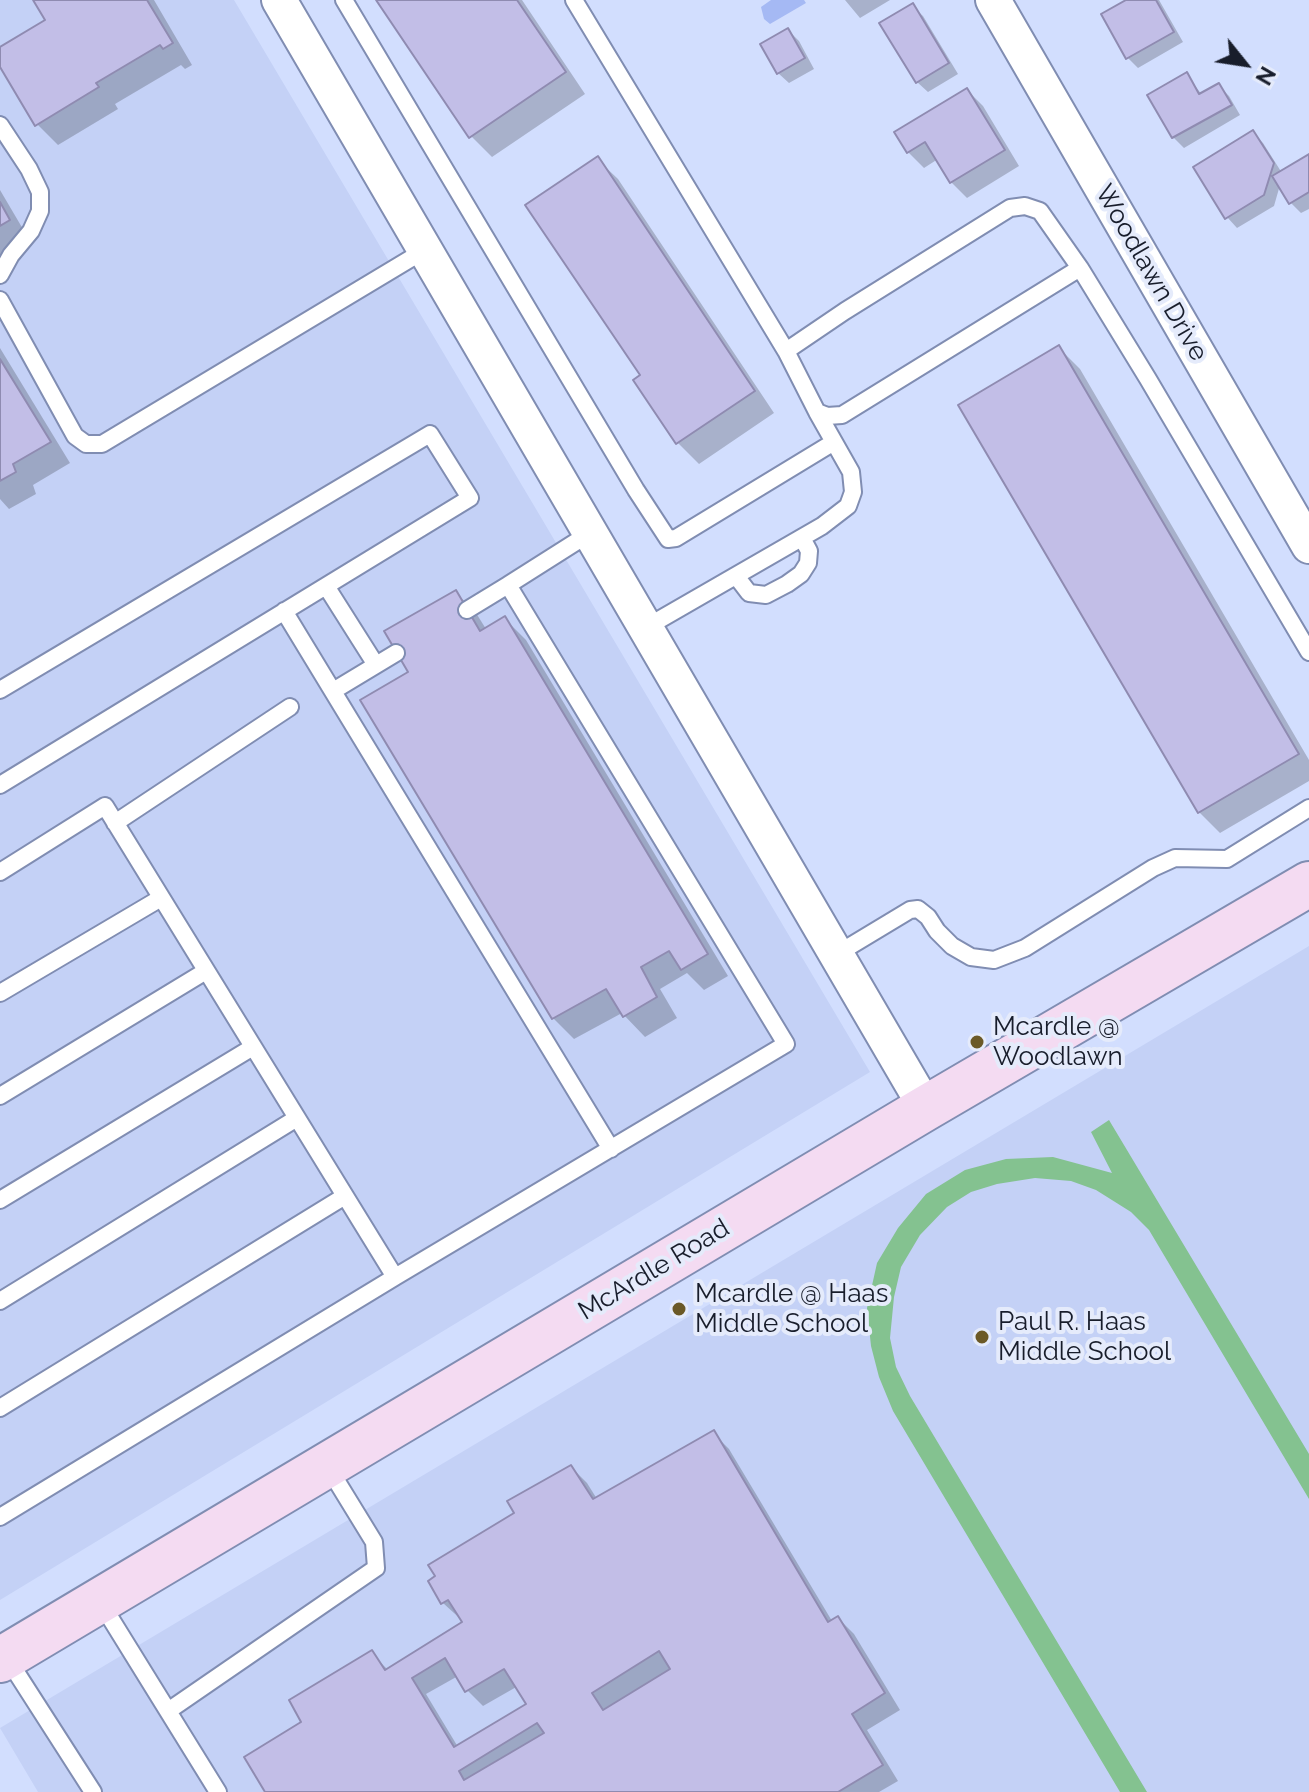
<!DOCTYPE html>
<html>
<head>
<meta charset="utf-8">
<style>
  body { margin:0 }
  #map { position:relative; width:1309px; height:1792px; overflow:hidden; background:#d2defe; font-family:Raleway,sans-serif }
  canvas { display:block }
  .north { position:absolute; left:1205px; top:24px; width:80px; height:80px; -webkit-text-stroke:6px #e5ebfb; paint-order:stroke; rotate:120deg; font-size:22px; font-weight:700; line-height:32px; text-align:center; color:#181d2b }
  .north::after { content:''; display:block; margin:auto; width:28px; height:36px; background:#181d2b; clip-path:polygon(50% 0,100% 100%,50% 72%,0 100%) }
</style>
</head>
<body>
<div id="map">
<canvas width="1309" height="1792"></canvas>
<div class="north">N</div>
</div>
<script>
const ctx = document.querySelector('canvas').getContext('2d');
ctx.lineJoin = 'round';
function fill(path, color) {
  ctx.fillStyle = color;
  ctx.fill(path, 'evenodd');
}
function toPath(rows) {
  const path = new Path2D();
  for (const r of rows) {
    path.moveTo(r[0], r[1]);
    for (let i = 2; i < r.length; i += 2) path.lineTo(r[i], r[i + 1]);
  }
  return path;
}
function trace(path, color, width, dash) {
  ctx.strokeStyle = color;
  ctx.lineWidth = width;
  ctx.lineCap = dash ? 'butt' : 'round';
  ctx.setLineDash(dash || []);
  ctx.stroke(path);
}
function label(font, color, halo, rows, align = 'center') {
  ctx.font = font + ' Raleway,sans-serif';
  ctx.lineWidth = 8;
  ctx.setLineDash([]);
  ctx.textBaseline = 'middle';
  ctx.strokeStyle = halo;
  ctx.fillStyle = color;
  for (const [text, x, y, turn = 0] of rows) {
    ctx.save();
    ctx.translate(x, y);
    ctx.rotate((+turn || 0) * Math.PI / 180);
    ctx.textAlign = isNaN(turn) ? turn : align;
    if (halo) ctx.strokeText(text, 0, 0);
    ctx.fillText(text, 0, 0);
    ctx.restore();
  }
}
fill(toPath([
  [0,0,234,0,870,1072,0,1600],
  [1309,946,1309,1792,38,1792,0,1728]
]), '#c4d1f6');
fill(toPath([
  [1109,1120,1309,1454,1309,1499,1149,1230,1131,1212,1096,1190,1071,1181,1035,1178,997,1184,971,1192,947,1207,920,1235,901,1267,894,1297,890,1338,896,1367,910,1396,1147,1792,1120,1792,893,1411,879,1377,871,1346,867,1308,877,1263,898,1228,926,1194,965,1170,1006,1159,1053,1157,1112,1173,1091,1132]
]), '#84c290');
fill(toPath([
  [771,0,804,0,806,3,770,24,764,19,761,7]
]), '#a5b9f4');
fill(toPath([
  [36,0,154,0,192,65,185,69,181,65,115,104,118,109,58,145,37,124,0,63,0,49,48,21],
  [378,0,522,0,585,94,492,157,471,136],
  [845,0,890,0,860,18],
  [1130,0,1159,0,1183,42,1138,68,1128,58],
  [912,6,923,16,958,74,928,92,917,82],
  [788,30,799,41,814,69,789,83,778,73],
  [1187,75,1202,95,1219,86,1229,96,1240,115,1184,148,1173,137],
  [967,90,983,106,1019,166,967,198,951,182,938,159,924,168,908,152],
  [1253,133,1263,143,1282,173,1309,156,1309,209,1301,213,1291,203,1280,185,1274,206,1237,228,1227,217],
  [597,159,618,179,774,413,699,464,678,443,636,380,643,376],
  [0,190,30,241,0,259],
  [0,348,70,463,33,485,36,494,9,509,0,499],
  [1059,348,1080,369,1309,760,1309,781,1220,833,1199,812],
  [455,592,476,613,486,629,505,619,526,640,728,976,704,990,687,973,660,989,677,1018,645,1037,622,1013,574,1039,553,1018,410,673],
  [713,1433,729,1449,832,1621,838,1618,854,1634,900,1710,867,1730,898,1781,879,1792,268,1792,304,1723,371,1653,388,1670,465,1623,443,1603,516,1514,571,1467,587,1483,597,1499],
  [458,1676,467,1690,483,1706,518,1686,529,1704,458,1747,426,1694]
]), '#0003');
const building = toPath([
  [33,0,147,0,173,43,163,49,160,45,96,83,99,87,35,126,0,67,0,47,45,20,33,0],
  [376,0,517,0,566,72,469,138,376,0],
  [1126,0,1156,0,1174,32,1126,59,1101,14,1126,0],
  [913,3,949,63,916,83,879,23,913,3],
  [788,28,805,58,777,74,760,44,788,28],
  [1187,72,1199,94,1219,83,1232,105,1172,138,1147,95,1187,72],
  [967,88,1005,150,950,183,925,142,907,153,894,132,967,88],
  [1253,130,1274,163,1264,195,1225,219,1193,167,1253,130],
  [1309,154,1309,192,1289,204,1272,176,1309,154],
  [598,156,755,391,676,444,633,380,640,375,525,205,598,156],
  [0,202,10,220,0,226,0,202],
  [1059,345,1299,754,1198,813,958,405,1059,345],
  [0,359,51,442,13,464,16,472,0,481,0,359],
  [456,590,480,631,505,616,708,954,681,970,669,951,641,967,657,997,623,1017,606,989,552,1019,360,700,408,672,384,631,456,590],
  [714,1430,828,1622,838,1616,885,1693,852,1714,883,1765,838,1792,265,1792,244,1757,301,1722,289,1700,372,1650,385,1670,462,1622,448,1600,441,1604,428,1581,435,1576,428,1565,514,1513,507,1501,571,1465,593,1499,714,1430],
  [659,1651,670,1669,603,1710,592,1693,659,1651],
  [445,1658,465,1692,504,1669,526,1704,454,1747,412,1678,445,1658],
  [537,1723,544,1733,464,1780,459,1771,537,1723]
]);
fill(building, '#c2bee7');
trace(building, '#8f8bb1', 2);
const lane = toPath([
  [344,0,636,490,668,539,676,538,834,442],
  [574,0,786,351],
  [0,125,29,169,40,192,40,211,31,231,11,255,0,275],
  [1080,268,842,415,827,416,817,412,786,351,845,311,1010,208,1025,206,1040,211,1080,268,1148,379,1309,652],
  [0,300,75,436,86,444,102,444,425,250],
  [736,576,749,593,766,595,787,584,801,574,808,563,809,551,802,538],
  [326,586,376,665],
  [467,610,508,585],
  [284,611,611,1149],
  [645,628,822,526,848,506,853,492,851,472,817,412],
  [0,690,430,434,470,498,0,785],
  [333,691,396,653],
  [115,823,290,707],
  [0,872,105,806,395,1277,0,1517],
  [837,954,910,910,918,909,928,917,937,931,952,946,971,957,994,960,1025,948,1153,868,1175,858,1227,859,1309,808],
  [0,993,161,898],
  [0,1096,206,971],
  [0,1200,253,1047],
  [395,1277,786,1044,508,585,590,533],
  [0,1301,297,1118],
  [0,1408,345,1196],
  [101,1603,218,1792],
  [7,1658,93,1792],
  [168,1711,376,1568,374,1542,328,1467]
]);
const street = toPath([
  [279,0,926,1108],
  [993,0,1309,546]
]);
const secondary = toPath([
  [0,1660,926,1108,1309,884]
]);
trace(lane, '#808db2', 20);
trace(street, '#808db2', 38);
trace(secondary, '#808db2', 48);
trace(lane, '#fff', 16);
trace(street, '#fff', 34);
trace(secondary, '#f4dbf2', 44);
for (const [x, y, r, color] of [
  [977,1042,8,"#6b5927"],
  [679,1309,8,"#6b5927"],
  [982,1337,8,"#6b5927"]
]) {
  const dot = new Path2D();
  dot.arc(x, y, r, 0, 2 * Math.PI);
  ctx.fillStyle = color;
  ctx.fill(dot);
  trace(dot, '#e5ebfb', 3);
}
label('26px', '#181d2b', '#e5ebfb', [
  ["Woodlawn Drive",1151,273,60],
  ["McArdle Road",654,1270,-31]
]);
label('26px', '#181d2b', '#e5ebfb', [
  ["Mcardle @",993,1027],
  ["Woodlawn",993,1057],
  ["Mcardle @ Haas",695,1294],
  ["Middle School",695,1324],
  ["Paul R. Haas",998,1322],
  ["Middle School",998,1352]
], 'left');
</script>
</body>
</html>
